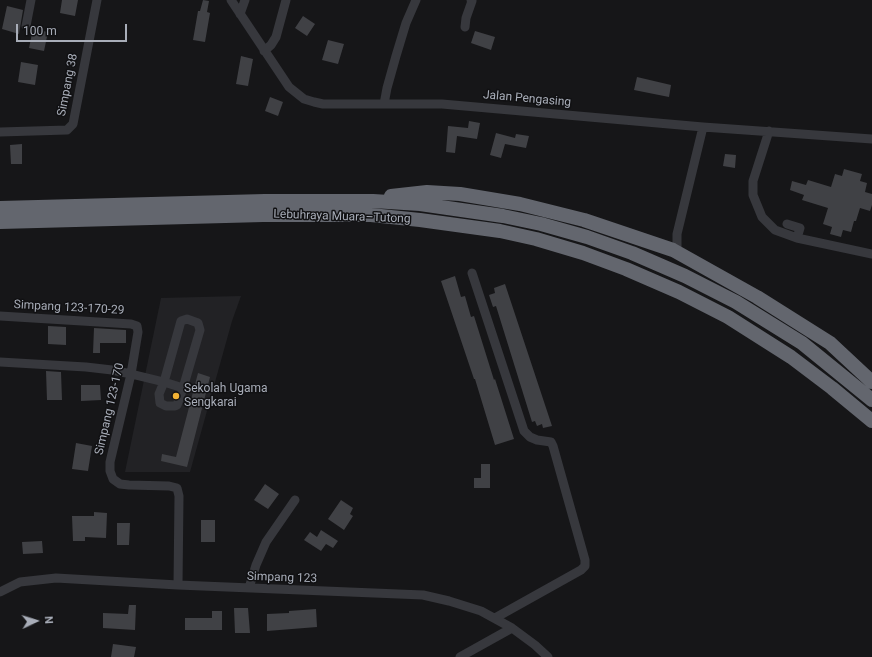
<!DOCTYPE html>
<html>
<head>
<meta charset="utf-8">
<style>
  body { margin:0 }
  #map { position:relative; width:872px; height:657px; overflow:hidden; background:#161618; font-family:Roboto,sans-serif }
  canvas { display:block }
  .north { position:absolute; left:16px; top:601px; width:40px; height:40px; -webkit-text-stroke:3px #111113; paint-order:stroke; rotate:86deg; font-size:11px; font-weight:700; line-height:16px; text-align:center; color:#a8adb8 }
  .north::after { content:''; display:block; margin:auto; width:14px; height:18px; background:#a8adb8; clip-path:polygon(50% 0,100% 100%,50% 72%,0 100%) }
  .scale { position:absolute; left:16px; top:24px; width:111px; height:18px; box-sizing:border-box; border:2px solid #a8adb8; border-top:0; padding-left:5px; font-size:12px; line-height:14px; white-space:nowrap; color:#a8adb8; -webkit-text-stroke:3px #111113; paint-order:stroke }
</style>
</head>
<body>
<div id="map">
<canvas width="872" height="657"></canvas>
<div class="north">N</div>
<div class="scale">100 m</div>
</div>
<script>
const ctx = document.querySelector('canvas').getContext('2d');
ctx.lineJoin = 'round';
function fill(path, color) {
  ctx.fillStyle = color;
  ctx.fill(path, 'evenodd');
}
function toPath(rows) {
  const path = new Path2D();
  for (const r of rows) {
    path.moveTo(r[0], r[1]);
    for (let i = 2; i < r.length; i += 2) path.lineTo(r[i], r[i + 1]);
  }
  return path;
}
function trace(path, color, width, dash) {
  ctx.strokeStyle = color;
  ctx.lineWidth = width;
  ctx.lineCap = dash ? 'butt' : 'round';
  ctx.setLineDash(dash || []);
  ctx.stroke(path);
}
function label(font, color, halo, rows, align = 'center') {
  ctx.font = font + ' Roboto,sans-serif';
  ctx.lineWidth = 3;
  ctx.setLineDash([]);
  ctx.textBaseline = 'middle';
  ctx.strokeStyle = halo;
  ctx.fillStyle = color;
  for (const [text, x, y, turn = 0] of rows) {
    ctx.save();
    ctx.translate(x, y);
    ctx.rotate((+turn || 0) * Math.PI / 180);
    ctx.textAlign = isNaN(turn) ? turn : align;
    if (halo) ctx.strokeText(text, 0, 0);
    ctx.fillText(text, 0, 0);
    ctx.restore();
  }
}
fill(toPath([
  [241,296,232,321,190,472,125,472,161,298]
]), '#222225');
fill(toPath([
  [62,0,78,0,75,16,60,13],
  [203,0,209,1,207,12,210,13,205,42,193,40,198,11,200,11],
  [7,6,23,10,19,34,2,29],
  [303,16,315,24,307,36,295,28],
  [33,29,48,32,44,51,29,48],
  [475,31,495,37,491,50,471,43],
  [328,40,344,44,338,64,322,60],
  [241,56,253,59,248,86,236,84],
  [21,62,38,65,35,85,18,82],
  [637,77,671,85,669,97,634,90],
  [270,97,283,102,278,116,265,111],
  [469,121,480,123,477,139,457,136,455,153,446,152,448,126,468,128],
  [496,133,515,138,516,134,529,136,526,148,505,144,501,158,490,155],
  [22,144,22,164,11,164,10,145],
  [725,154,736,155,735,168,723,166],
  [844,169,862,174,860,181,867,183,865,192,872,194,872,205,870,211,860,208,856,221,854,221,851,232,843,230,841,237,830,234,832,227,823,224,828,208,802,200,804,195,790,190,792,181,806,185,808,180,831,187,835,174,842,176],
  [455,276,461,297,465,296,471,317,474,316,494,380,495,379,514,439,495,445,475,379,474,379,441,281],
  [505,284,552,426,543,428,542,424,537,426,535,421,532,422,496,306,493,307,489,295,495,293,494,288],
  [48,326,66,327,66,345,48,344],
  [94,328,126,330,126,343,100,343,100,353,93,353],
  [46,371,61,372,62,400,47,400],
  [198,373,210,377,187,467,161,461,162,454,176,457],
  [81,385,100,385,101,400,81,401],
  [76,443,92,446,88,471,72,469],
  [481,464,490,464,490,488,474,488,474,478,481,478],
  [265,484,279,494,268,509,254,500],
  [341,500,353,508,350,514,353,516,344,530,328,519],
  [94,512,107,513,106,538,85,537,85,541,73,541,72,516,94,516],
  [201,520,215,520,215,542,201,542],
  [117,523,130,523,129,545,117,545],
  [321,530,338,541,333,548,326,544,321,551,304,540,310,532,317,537],
  [42,541,43,553,23,554,22,542],
  [129,605,136,605,135,630,103,628,103,613,128,614],
  [234,608,248,608,250,633,235,633],
  [316,609,317,627,267,631,267,614,289,613,289,611],
  [212,611,222,611,222,630,185,630,185,618,212,618],
  [113,644,136,647,134,657,111,657]
]), '#404145');
trace(toPath([
  [231,0,289,87,304,99,314,102,323,104,442,104,703,127,872,139],
  [240,14,245,0],
  [26,26,31,0],
  [465,27,466,18,472,1,471,0],
  [264,51,271,45,276,37,286,0],
  [384,104,387,88,396,56,406,23,416,0],
  [769,131,753,181,753,195,762,217,775,230,797,238,872,254],
  [0,132,67,130,73,124,97,0],
  [787,224,800,228,797,238],
  [681,254,677,248,677,234,703,127],
  [472,273,524,431,530,437,537,440,551,442,553,446,585,560,585,566,581,570,495,618],
  [0,316,131,324,137,326,138,332,131,374,110,462,110,471,113,479,120,484,129,485,169,486,177,488,179,496,178,585],
  [0,362,86,367,112,370,131,374,164,382,183,388,200,330,198,323,187,319,181,321,164,382,159,394,160,403,166,406,175,406,177,405,183,388],
  [249,588,256,565,266,542,295,500],
  [0,592,20,582,56,578,178,585,423,595,449,601,481,611,512,628,535,645,548,657],
  [460,657,512,628]
]), '#37383d', 9);
trace(toPath([
  [391,196,427,192,460,194,520,204,584,220,673,250,757,297,830,343,872,382],
  [0,208,265,201,373,201,420,204,503,216,541,224,587,237,632,253,685,276,736,302,802,343,872,400],
  [0,222,263,215,371,215,420,220,500,231,536,239,583,253,626,269,679,292,728,317,791,357,832,388,872,421]
]), '#63666e', 14);
for (const [x, y, r, color] of [
  [176,396,4,"#f2b134"]
]) {
  const dot = new Path2D();
  dot.arc(x, y, r, 0, 2 * Math.PI);
  ctx.fillStyle = color;
  ctx.fill(dot);
  trace(dot, '#111113', 1.5);
}
label('12px', '#a8adb8', '#111113', [
  ["Simpang 38",68,85,-79],
  ["Jalan Pengasing",527,99,5],
  ["Lebuhraya Muara–Tutong",342,217,2],
  ["Simpang 123-170-29",69,308,3],
  ["Simpang 123-170",110,409,-77],
  ["Simpang 123",282,578,2]
]);
label('12px', '#a8adb8', '#111113', [
  ["Sekolah Ugama",184,389],
  ["Sengkarai",184,403]
], 'left');
</script>
</body>
</html>
